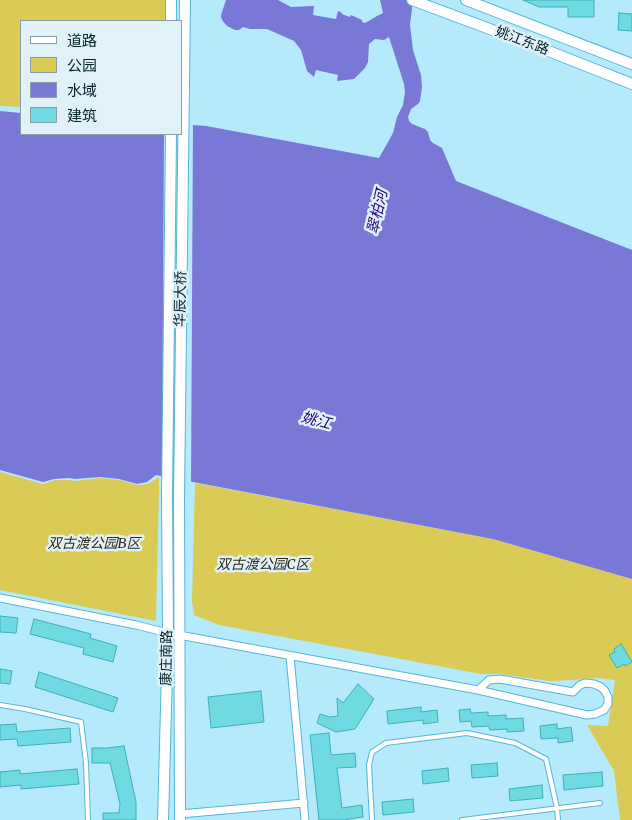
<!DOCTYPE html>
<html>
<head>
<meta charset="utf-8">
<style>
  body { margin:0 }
  #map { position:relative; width:632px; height:820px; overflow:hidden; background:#b5eafd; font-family:Merriweather,"Noto Sans SC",serif }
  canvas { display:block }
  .legend { position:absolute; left:20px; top:20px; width:162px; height:115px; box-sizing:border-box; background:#e0f1f7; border:1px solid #889fa6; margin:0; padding:6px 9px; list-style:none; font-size:15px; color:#04232d }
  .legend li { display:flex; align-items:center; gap:10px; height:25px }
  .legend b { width:25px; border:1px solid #889fa6 }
</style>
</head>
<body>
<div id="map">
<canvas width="632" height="820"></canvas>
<ul class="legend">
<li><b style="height:6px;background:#fff"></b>道路</li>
<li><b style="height:14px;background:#dacb56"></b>公园</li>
<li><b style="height:14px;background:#7978d7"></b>水域</li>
<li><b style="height:14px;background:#6fdae2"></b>建筑</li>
</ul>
</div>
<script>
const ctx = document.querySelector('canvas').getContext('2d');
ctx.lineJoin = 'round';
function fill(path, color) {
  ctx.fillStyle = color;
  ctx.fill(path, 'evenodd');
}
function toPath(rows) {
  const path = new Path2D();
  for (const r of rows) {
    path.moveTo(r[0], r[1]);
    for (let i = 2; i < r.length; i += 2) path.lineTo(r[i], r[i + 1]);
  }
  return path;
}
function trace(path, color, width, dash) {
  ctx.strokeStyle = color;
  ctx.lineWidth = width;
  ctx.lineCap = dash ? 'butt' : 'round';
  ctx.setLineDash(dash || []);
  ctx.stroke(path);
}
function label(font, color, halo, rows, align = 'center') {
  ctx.font = font + ' Merriweather,"Noto Sans SC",serif';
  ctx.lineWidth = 5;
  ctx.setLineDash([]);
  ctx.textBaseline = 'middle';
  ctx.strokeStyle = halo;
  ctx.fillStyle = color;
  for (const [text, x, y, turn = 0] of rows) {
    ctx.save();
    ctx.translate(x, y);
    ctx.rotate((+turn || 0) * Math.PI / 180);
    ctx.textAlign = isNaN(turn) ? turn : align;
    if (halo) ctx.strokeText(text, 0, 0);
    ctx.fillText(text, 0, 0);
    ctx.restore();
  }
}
fill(toPath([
  [0,0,165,0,165,21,21,21,21,107,0,106],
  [0,472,43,484,55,480,69,480,75,481,100,478,120,480,137,485,148,484,159,477,159,492,156,621,0,590],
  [195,483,493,539,632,579,632,820,620,820,614,771,587,725,608,726,615,680,597,678,574,680,550,681,500,674,481,674,219,625,194,615,192,601]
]), '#dacb56');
fill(toPath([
  [226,0,278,0,291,7,314,6,313,15,336,19,338,11,341,12,342,14,350,17,351,15,362,20,362,22,365,23,377,16,383,13,380,0,412,0,412,8,410,25,413,50,421,75,422,87,420,101,418,104,411,109,408,117,409,121,412,124,425,129,428,132,430,140,433,143,442,148,456,181,632,250,632,579,493,539,156,475,147,482,137,484,119,479,100,477,75,479,69,478,54,479,43,482,0,470,0,111,21,113,21,134,181,134,181,124,206,126,379,158,393,133,397,117,403,105,405,92,404,84,389,37,384,40,375,39,369,44,368,62,365,68,354,79,337,81,338,75,316,70,314,77,307,71,301,50,294,41,267,29,250,29,243,27,239,30,235,30,227,26,222,20,221,16,222,12]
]), '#7978d7');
fill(toPath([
  [181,122,193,123,191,484,162,479,164,134,181,134]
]), '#b5eafd');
const building = toPath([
  [523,0,594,0,594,17,568,17,568,7,539,7,523,0],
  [619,13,632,14,632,31,618,30,619,13],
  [0,616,18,618,16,633,0,632,0,616],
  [34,619,91,634,90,638,117,646,113,662,83,654,84,648,30,634,34,619],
  [621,644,632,662,625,666,624,664,617,668,609,655,615,652,614,649,621,644],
  [0,669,12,671,10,684,0,683,0,669],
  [39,672,118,698,113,712,35,687,39,672],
  [358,684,374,699,355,729,336,732,317,723,320,714,330,717,338,716,337,698,343,703,358,684],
  [261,691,264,722,211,728,208,697,261,691],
  [421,707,421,712,437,710,438,722,423,724,423,720,388,724,387,711,421,707],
  [470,709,471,713,488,712,488,716,506,715,506,719,523,718,524,731,507,732,507,729,490,730,489,726,472,727,471,721,460,722,459,710,470,709],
  [16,724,17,732,70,728,71,742,18,746,17,739,0,740,0,725,16,724],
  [557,724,557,729,571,727,573,741,558,743,558,738,541,739,540,726,557,724],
  [329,733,331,755,355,753,356,767,337,768,342,808,362,805,363,817,343,820,319,820,310,735,329,733],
  [124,746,136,802,136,820,103,820,103,813,119,813,120,804,110,763,92,763,92,748,107,748,124,746],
  [497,763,498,776,472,778,471,765,497,763],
  [448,768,449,781,423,784,422,771,448,768],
  [77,769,79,784,21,789,21,785,0,787,0,772,20,770,20,774,77,769],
  [602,772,603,786,564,790,563,775,602,772],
  [542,785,543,798,510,801,509,789,542,785],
  [413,799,414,812,383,815,382,802,413,799]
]);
fill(building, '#6fdae2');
trace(building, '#3eafb7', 1);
const lane = toPath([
  [0,705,25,709,81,722,86,763,88,820],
  [372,820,369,765,372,752,386,743,467,733,515,743,546,759,557,808,558,820],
  [462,820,600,803]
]);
const street = toPath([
  [0,598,136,625,168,633,478,690,587,715,595,714,604,710,608,704,608,697,605,691,601,687,594,684,585,683,580,685,573,692,500,679,489,680,478,690],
  [290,656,305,820],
  [180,814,304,803]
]);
const secondary = toPath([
  [171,0,171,21],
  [412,0,546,50,632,84],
  [466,0,632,64],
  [163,820,168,633,167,495,171,134],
  [180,820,179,498,185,0]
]);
trace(lane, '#56b6d5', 6);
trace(street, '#56b6d5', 9);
trace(secondary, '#56b6d5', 12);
trace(lane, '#fff', 4);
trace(street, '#fff', 7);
trace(secondary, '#fff', 10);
label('14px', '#04232d', '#e0f1f7', [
  ["姚江东路",522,41,21],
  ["华辰大桥",181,299,-89],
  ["康庄南路",167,658,-89]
]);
label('italic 14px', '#2d2a16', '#e0f1f7', [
  ["双古渡公园B区",94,544],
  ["双古渡公园C区",263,565]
]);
label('italic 15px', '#29057d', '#e0f1f7', [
  ["翠柏河",378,212,-77],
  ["姚江",316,421,15]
]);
</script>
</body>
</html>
